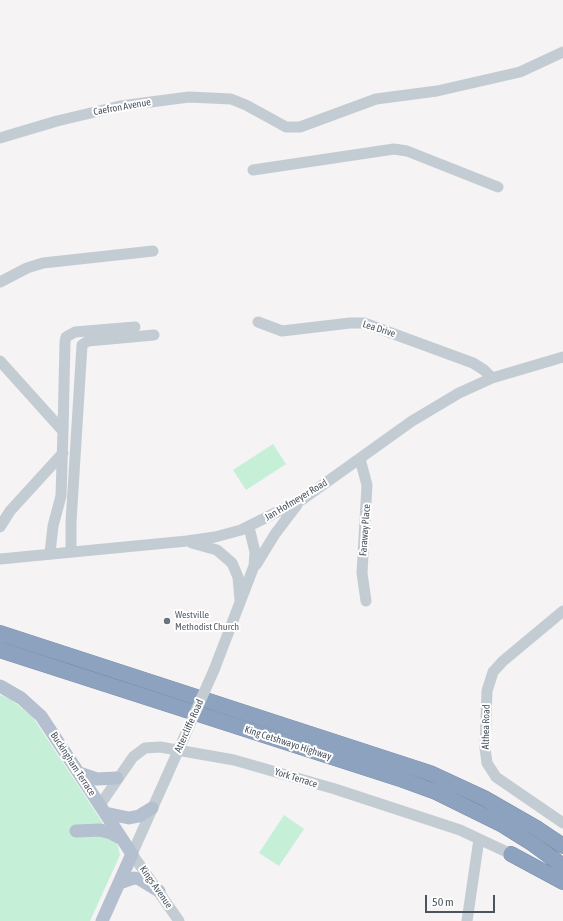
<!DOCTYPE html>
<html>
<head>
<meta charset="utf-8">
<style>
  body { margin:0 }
  #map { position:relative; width:563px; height:921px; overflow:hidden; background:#f5f3f3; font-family:"Asap Condensed",sans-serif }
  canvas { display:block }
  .scale { position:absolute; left:425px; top:895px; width:70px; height:18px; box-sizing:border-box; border:2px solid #4b545f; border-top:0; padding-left:5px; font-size:12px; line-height:14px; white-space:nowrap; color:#4b545f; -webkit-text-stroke:3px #fff; paint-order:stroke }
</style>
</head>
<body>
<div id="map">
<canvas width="563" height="921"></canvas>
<div class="scale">50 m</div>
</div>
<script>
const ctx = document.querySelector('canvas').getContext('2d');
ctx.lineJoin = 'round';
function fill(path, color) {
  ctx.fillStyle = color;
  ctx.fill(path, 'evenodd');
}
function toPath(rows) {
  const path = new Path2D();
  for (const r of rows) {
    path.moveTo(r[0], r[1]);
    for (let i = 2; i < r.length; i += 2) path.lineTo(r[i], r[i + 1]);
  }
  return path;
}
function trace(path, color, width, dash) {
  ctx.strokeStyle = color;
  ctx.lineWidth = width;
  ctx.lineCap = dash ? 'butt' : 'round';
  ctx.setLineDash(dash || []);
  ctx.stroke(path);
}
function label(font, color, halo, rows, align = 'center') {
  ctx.font = font + ' "Asap Condensed",sans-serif';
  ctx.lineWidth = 4;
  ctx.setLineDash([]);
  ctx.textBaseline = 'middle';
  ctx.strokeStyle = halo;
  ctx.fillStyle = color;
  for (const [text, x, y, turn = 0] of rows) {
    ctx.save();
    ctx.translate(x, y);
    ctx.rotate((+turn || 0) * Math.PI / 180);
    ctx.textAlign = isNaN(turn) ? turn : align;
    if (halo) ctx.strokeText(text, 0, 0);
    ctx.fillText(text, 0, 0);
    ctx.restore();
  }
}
fill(toPath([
  [273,444,286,464,246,490,233,470],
  [0,695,10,699,32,716,118,846,120,855,90,921,0,921],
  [284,815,304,829,279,866,259,853]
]), '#c5efd7');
const highway = toPath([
  [0,633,430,773,484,798,538,829,563,846],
  [0,650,403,780,436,792,501,824,533,844,563,866],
  [511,854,563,882]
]);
trace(highway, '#788daa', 16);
trace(toPath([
  [0,138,57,121,120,106,189,97,231,99,246,105,286,127,300,127,376,99,437,91,520,72,563,52],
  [253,170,394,149,407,151,498,187],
  [0,282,27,268,43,263,153,251],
  [258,322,282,331,350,323,364,323,473,363,484,370,492,378],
  [0,361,63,431,61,496,53,526,50,553],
  [63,431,65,342,66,337,75,332,135,327],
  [360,459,367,485,362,573,366,601],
  [0,527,10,511,63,453],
  [192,543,217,550,232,563,238,577,240,600],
  [71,552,71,522,82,345,88,341,154,335],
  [0,559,187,541,215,537,241,530,303,499,412,421,459,393,492,378,563,357],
  [256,565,275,534,297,505],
  [563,611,503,661,493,672,487,691,485,748,487,763,496,777,563,823],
  [214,670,254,566,255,552,249,527],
  [166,778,132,854,179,921],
  [100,805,133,757,145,748,160,747,234,760,335,789,460,830,511,854],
  [467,921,479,839]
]), '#c4ccd3', 11);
trace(toPath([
  [0,686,21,698,41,716,132,854,102,921],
  [79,773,97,779,117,778],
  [105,813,129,818,139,816,152,808],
  [76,831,100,830,111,833,122,839],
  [120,883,134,878,139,879,159,891]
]), '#b4c0cf', 13);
trace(highway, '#8da2be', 15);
trace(toPath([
  [166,778,214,670]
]), '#c4ccd3', 11);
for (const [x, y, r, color] of [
  [167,621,4,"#6b7280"]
]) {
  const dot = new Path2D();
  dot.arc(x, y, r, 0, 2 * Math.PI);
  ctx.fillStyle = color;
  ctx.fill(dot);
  trace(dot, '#fff', 1.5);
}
label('10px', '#4b545f', '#fff', [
  ["Caefron Avenue",122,107,-10],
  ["Lea Drive",379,329,18],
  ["Jan Hofmeyer Road",296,500,-31],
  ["Faraway Place",365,530,-86],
  ["Attercliffe Road",189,726,-66],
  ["Althea Road",486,727,-89],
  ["King Cetshwayo Highway",288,743,18],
  ["Buckingham Terrace",73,764,57],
  ["York Terrace",296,778,17],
  ["Kings Avenue",156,887,55]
]);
label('10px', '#5b616d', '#fff', [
  ["Westville",175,615],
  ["Methodist Church",175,627]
], 'left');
</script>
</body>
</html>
